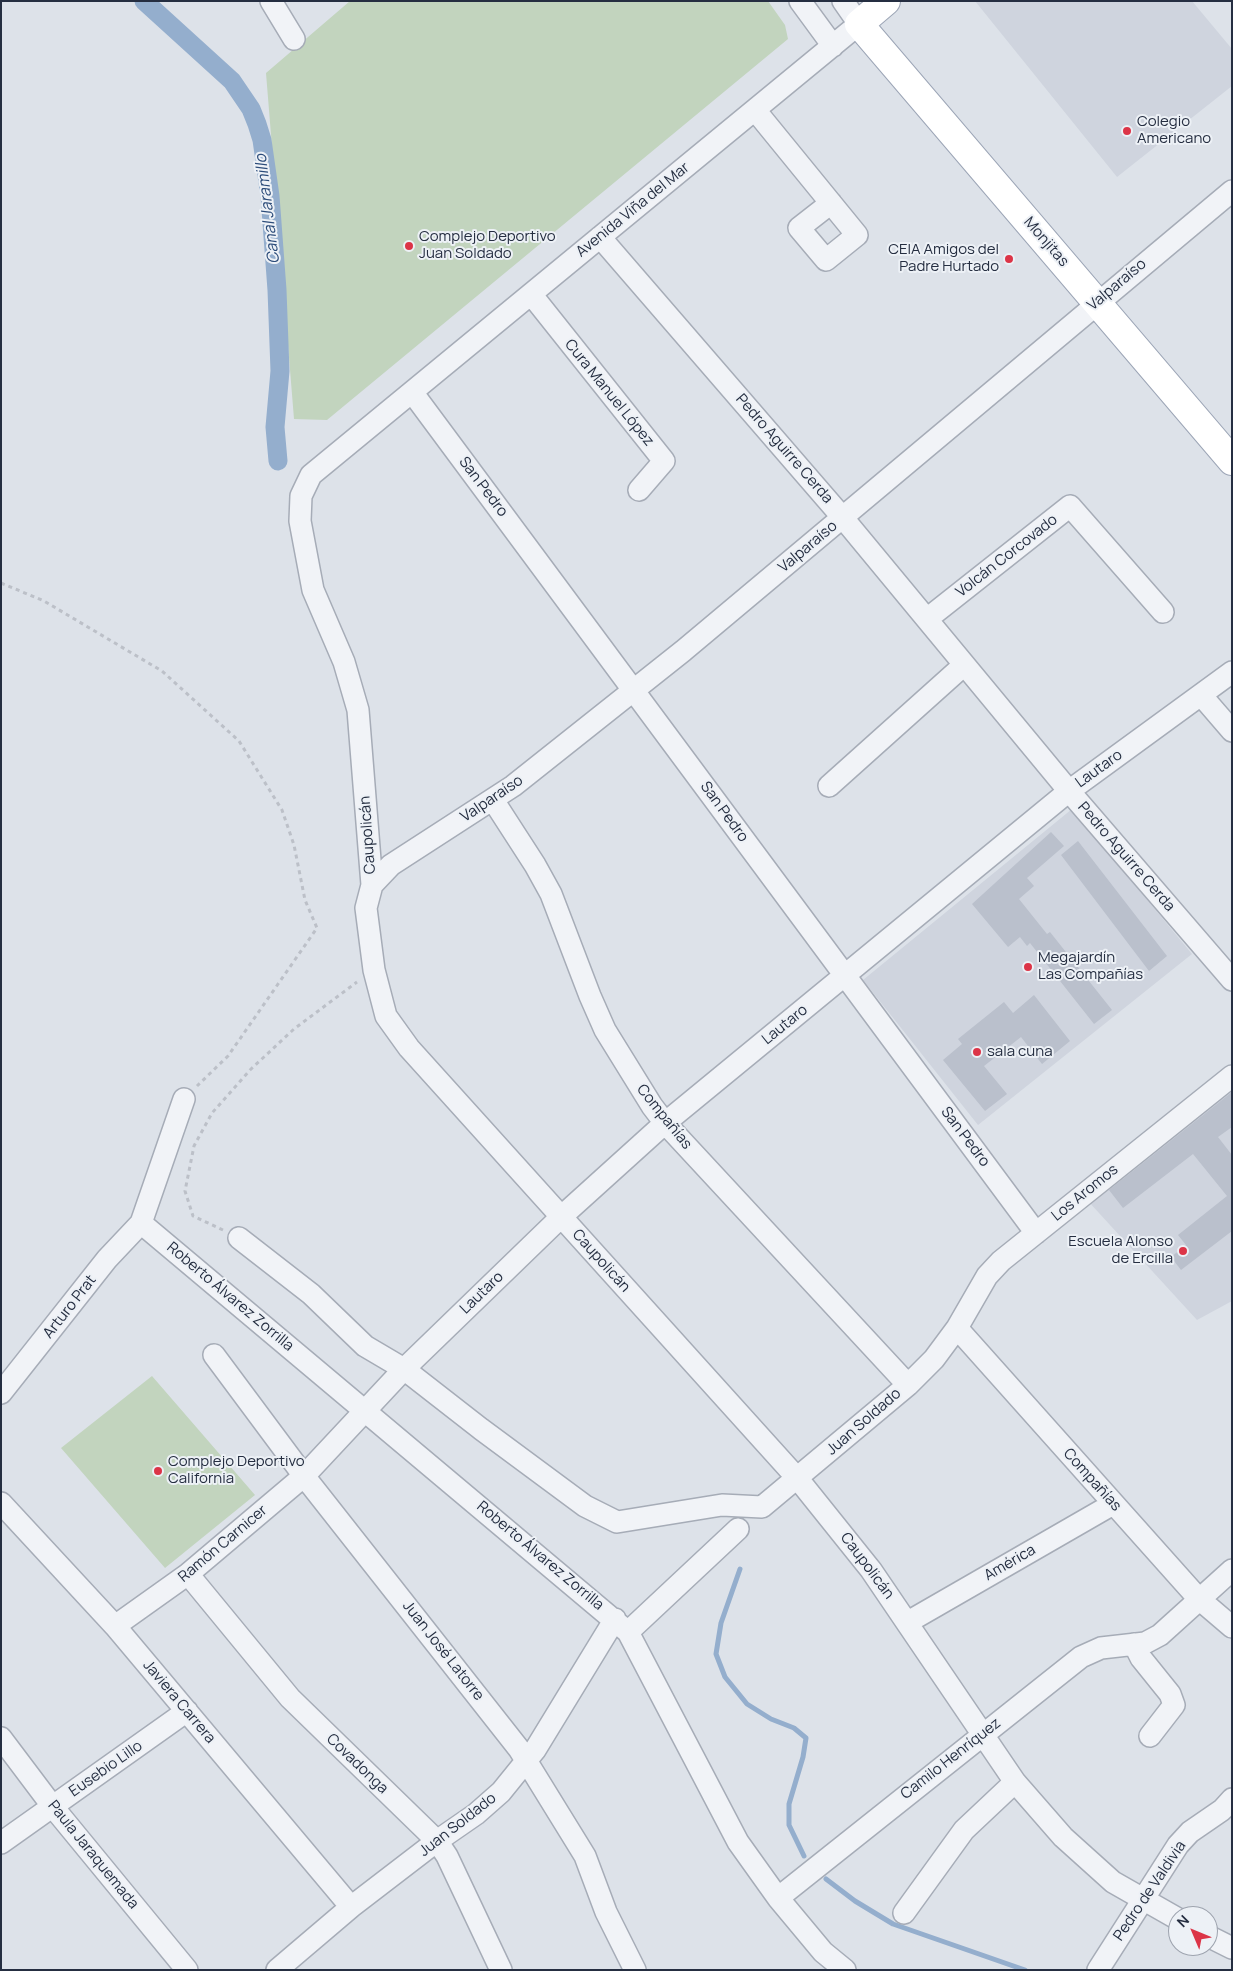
<!DOCTYPE html>
<html>
<head>
<meta charset="utf-8">
<style>
  body { margin:0 }
  #map { position:relative; width:1233px; height:1971px; overflow:hidden; background:#dde2e9; font-family:Manrope,sans-serif }
  canvas { display:block }
  .frame { position:absolute; inset:0; border:2px solid #252e41; pointer-events:none }
  .north { position:absolute; left:1168px; top:1906px; width:50px; height:50px; box-sizing:border-box; background:#edf1f6; border:1px solid #9da3ae; border-radius:50%; rotate:315deg; font-size:14px; font-weight:700; line-height:20px; text-align:center; color:#252e41 }
  .north::after { content:''; display:block; margin:auto; width:18px; height:22px; background:#dc3447; clip-path:polygon(50% 0,100% 100%,50% 72%,0 100%) }
</style>
</head>
<body>
<div id="map">
<canvas width="1233" height="1971"></canvas>
<div class="frame"></div>
<div class="north">N</div>
</div>
<script>
const ctx = document.querySelector('canvas').getContext('2d');
ctx.lineJoin = 'round';
function fill(path, color) {
  ctx.fillStyle = color;
  ctx.fill(path, 'evenodd');
}
function toPath(rows) {
  const path = new Path2D();
  for (const r of rows) {
    path.moveTo(r[0], r[1]);
    for (let i = 2; i < r.length; i += 2) path.lineTo(r[i], r[i + 1]);
  }
  return path;
}
function trace(path, color, width, dash) {
  ctx.strokeStyle = color;
  ctx.lineWidth = width;
  ctx.lineCap = dash ? 'butt' : 'round';
  ctx.setLineDash(dash || []);
  ctx.stroke(path);
}
function label(font, color, halo, rows, align = 'center') {
  ctx.font = font + ' Manrope,sans-serif';
  ctx.lineWidth = 4;
  ctx.setLineDash([]);
  ctx.textBaseline = 'middle';
  ctx.strokeStyle = halo;
  ctx.fillStyle = color;
  for (const [text, x, y, turn = 0] of rows) {
    ctx.save();
    ctx.translate(x, y);
    ctx.rotate((+turn || 0) * Math.PI / 180);
    ctx.textAlign = isNaN(turn) ? turn : align;
    if (halo) ctx.strokeText(text, 0, 0);
    ctx.fillText(text, 0, 0);
    ctx.restore();
  }
}
fill(toPath([
  [975,1,1192,1,1232,49,1232,86,1117,177],
  [1072,809,1192,954,978,1125,863,980],
  [1232,1091,1232,1301,1197,1320,1088,1201]
]), '#cfd4de');
fill(toPath([
  [350,1,768,1,785,25,788,39,327,420,294,419,266,73],
  [152,1376,255,1495,165,1568,61,1448]
]), '#c2d4be');
trace(toPath([
  [740,1569,721,1623,716,1654,725,1677,747,1704,771,1719,794,1728,806,1738,803,1757,789,1804,789,1825,804,1856],
  [826,1879,855,1901,893,1924,1025,1970]
]), '#94aecd', 5);
trace(toPath([
  [144,1,232,81,251,109,257,124,262,140,270,196,277,290,280,371,275,427,278,461]
]), '#94aecd', 19);
fill(toPath([
  [1051,832,1064,846,1027,878,1034,886,1019,899,1047,934,1050,932,1112,1010,1094,1024,1030,943,1027,946,1020,937,1008,947,972,904],
  [1078,841,1167,956,1149,971,1061,855],
  [1034,995,1070,1041,1042,1064,1021,1037,984,1066,1007,1094,985,1111,943,1060,962,1044,958,1039,1004,1002,1013,1013],
  [1232,1092,1232,1127,1218,1137,1232,1155,1232,1231,1181,1270,1171,1257,1186,1245,1178,1235,1227,1196,1193,1154,1123,1208,1109,1190]
]), '#bac0cc');
const minor = toPath([
  [271,1,294,39],
  [800,1,833,46],
  [843,1,859,24,311,475,301,496,300,521,313,590,344,662,358,710,372,885,366,908,374,970,386,1016,409,1048,798,1479,871,1570,1015,1782,1063,1837,1113,1882,1178,1919],
  [755,110,857,235,826,260,799,228,831,203],
  [600,237,843,518,1069,791,1232,980],
  [531,294,664,461,639,490],
  [412,392,1036,1233],
  [927,619,1070,506,1163,612],
  [1201,695,1232,731],
  [829,786,964,665],
  [493,800,535,865,551,894,590,996,605,1030,652,1106,665,1123,908,1385],
  [372,885,391,865,513,786,683,651,1232,191],
  [141,1223,628,1632,738,1842,778,1898,823,1952,845,1970],
  [239,1238,311,1294,365,1346,404,1369,481,1429,585,1506,617,1522,722,1505,762,1507,908,1385,934,1359,957,1328,987,1276,1001,1261,1232,1076],
  [957,1328,1198,1598,1232,1627],
  [214,1355,304,1476,519,1749,585,1856,606,1912,635,1970],
  [1,1393,107,1259,141,1223,184,1099],
  [1,1503,115,1626,351,1907],
  [188,1574,290,1698,437,1841,447,1856,501,1970],
  [908,1622,1113,1504],
  [115,1626,188,1574,304,1476,404,1369,561,1217,665,1123,1069,791,1232,672],
  [628,1632,738,1529],
  [1134,1644,1141,1658,1170,1694,1174,1705,1150,1736],
  [1,1738,53,1807,187,1970],
  [1,1843,187,1711],
  [778,1898,1081,1657,1101,1648,1145,1643,1160,1635,1232,1570],
  [904,1913,964,1830,1015,1782],
  [1208,1936,1232,1948],
  [277,1970,351,1907,437,1841,476,1814,501,1792,535,1750,615,1619],
  [1098,1970,1178,1845,1190,1832,1222,1810,1232,1799]
]);
const major = toPath([
  [886,1,859,24,1232,461]
]);
trace(minor, '#a6acb7', 24);
trace(major, '#9ca5b6', 30);
trace(toPath([
  [1,583,44,601,162,671,239,741,282,810,294,845,305,900,317,928,228,1056,197,1086],
  [223,1230,193,1216,185,1191,194,1146,212,1113,250,1070,294,1029,357,982]
]), '#bcc0c8', 3, [4, 4]);
trace(minor, '#f1f3f7', 21);
trace(major, '#fff', 28);
for (const [x, y, r, color] of [
  [1127,131,5,"#dc3447"],
  [409,246,5,"#dc3447"],
  [1009,259,5,"#dc3447"],
  [1028,967,5,"#dc3447"],
  [977,1052,5,"#dc3447"],
  [1183,1251,5,"#dc3447"],
  [158,1471,5,"#dc3447"]
]) {
  const dot = new Path2D();
  dot.arc(x, y, r, 0, 2 * Math.PI);
  ctx.fillStyle = color;
  ctx.fill(dot);
  trace(dot, '#edf1f6', 2);
}
label('15px', '#252e41', '#edf1f6', [
  ["Colegio",1137,122],
  ["Americano",1137,139],
  ["Complejo Deportivo",419,237],
  ["Juan Soldado",419,254],
  ["CEIA Amigos del",999,250,"right"],
  ["Padre Hurtado",999,267,"right"],
  ["Megajardín",1038,958],
  ["Las Compañías",1038,975],
  ["sala cuna",987,1052],
  ["Escuela Alonso",1173,1242,"right"],
  ["de Ercilla",1173,1259,"right"],
  ["Complejo Deportivo",168,1462],
  ["California",168,1479]
], 'left');
label('15px', '#252e41', '#edf1f6', [
  ["Avenida Viña del Mar",633,210,-39],
  ["Monjitas",1046,242,49],
  ["Valparaíso",1117,285,-40],
  ["Cura Manuel López",609,393,51],
  ["Pedro Aguirre Cerda",784,449,49],
  ["San Pedro",483,487,53],
  ["Valparaíso",808,547,-40],
  ["Volcán Corcovado",1007,556,-38],
  ["Lautaro",1099,769,-36],
  ["Valparaíso",492,799,-34],
  ["San Pedro",724,812,54],
  ["Caupolicán",368,835,-94],
  ["Pedro Aguirre Cerda",1126,857,49],
  ["Lautaro",785,1025,-39],
  ["Compañías",664,1117,51],
  ["San Pedro",965,1137,53],
  ["Los Aromos",1085,1193,-39],
  ["Caupolicán",601,1261,48],
  ["Lautaro",482,1293,-44],
  ["Roberto Álvarez Zorrilla",230,1297,40],
  ["Arturo Prat",70,1307,-52],
  ["Juan Soldado",864,1422,-41],
  ["Compañías",1092,1480,48],
  ["Ramón Carnicer",223,1544,-40],
  ["Roberto Álvarez Zorrilla",540,1556,40],
  ["América",1010,1563,-30],
  ["Caupolicán",867,1566,53],
  ["Juan José Latorre",443,1651,52],
  ["Javiera Carrera",179,1702,50],
  ["Camilo Henríquez",951,1759,-38],
  ["Covadonga",357,1764,44],
  ["Eusebio Lillo",106,1769,-35],
  ["Juan Soldado",458,1825,-38],
  ["Paula Jaraquemada",93,1855,51],
  ["Pedro de Valdivia",1150,1891,-56]
]);
label('italic 16px', '#2b4b79', '#edf1f6', [
  ["Canal Jaramillo",268,209,-97]
]);
</script>
</body>
</html>
